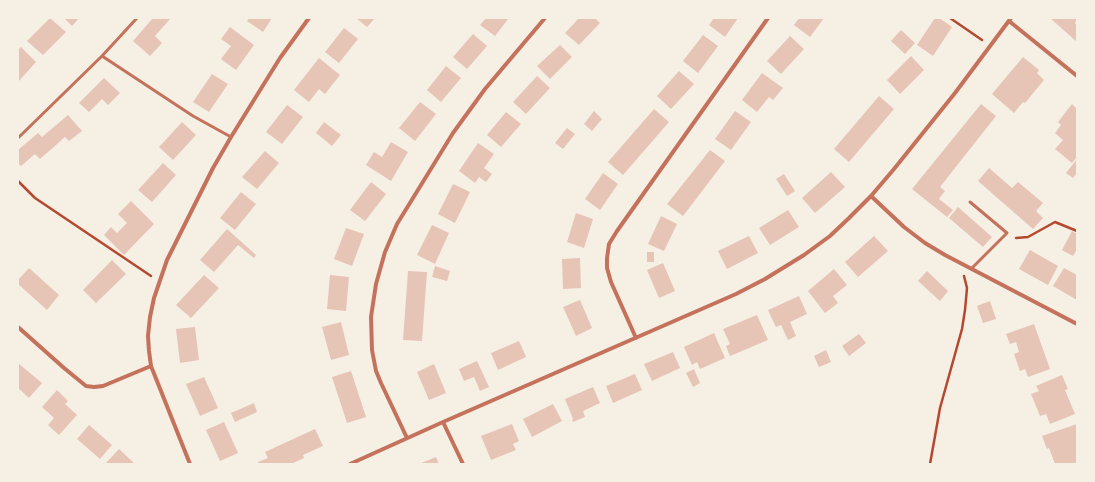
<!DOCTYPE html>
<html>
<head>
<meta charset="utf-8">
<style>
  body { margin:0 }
  #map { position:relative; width:1095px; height:482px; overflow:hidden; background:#f6efe4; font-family:Mulish,sans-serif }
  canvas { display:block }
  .frame { position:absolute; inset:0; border:19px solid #f6efe4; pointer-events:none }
</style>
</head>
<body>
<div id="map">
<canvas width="1095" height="482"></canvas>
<div class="frame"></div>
</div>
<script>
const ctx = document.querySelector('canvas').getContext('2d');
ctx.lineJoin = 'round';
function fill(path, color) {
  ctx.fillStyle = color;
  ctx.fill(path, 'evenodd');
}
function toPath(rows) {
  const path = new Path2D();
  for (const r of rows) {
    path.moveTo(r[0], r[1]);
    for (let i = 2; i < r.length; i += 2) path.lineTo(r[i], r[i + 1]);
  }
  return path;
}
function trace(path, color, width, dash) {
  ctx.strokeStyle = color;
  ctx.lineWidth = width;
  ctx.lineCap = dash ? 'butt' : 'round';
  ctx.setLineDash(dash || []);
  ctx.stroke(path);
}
fill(toPath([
  [50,18,66,32,43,55,27,41],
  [64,18,79,18,72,26],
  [153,18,171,18,155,36,162,43,150,56,133,41],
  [249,18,272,18,263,32,247,21],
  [356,18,375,18,367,27],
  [486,18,509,18,495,36,480,25],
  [579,18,595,18,600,23,579,45,565,33],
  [714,18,738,18,725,37,709,25],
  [799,18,824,18,810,37,794,25],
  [935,18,939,18,952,27,933,56,917,45],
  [1050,18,1077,18,1075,23,1077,25,1077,42],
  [230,27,254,45,236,70,221,59,231,46,221,39],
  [344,28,358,39,339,63,325,52],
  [901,30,915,43,905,54,891,41],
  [473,34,487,46,467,69,453,57],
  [703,35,718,46,698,73,683,61],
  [790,36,804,49,781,74,767,61],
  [560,45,572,57,550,79,537,66],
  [21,47,36,62,18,82,18,50],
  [911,56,924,70,900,94,887,80],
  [1023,57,1039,70,1037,73,1044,80,1025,103,1023,102,1014,113,992,94],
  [319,58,340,75,325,94,319,89,309,102,294,90],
  [446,66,461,78,441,102,427,90],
  [679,71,694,84,671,109,657,96],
  [762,73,783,88,773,100,769,97,757,112,742,100],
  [212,74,228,84,209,112,193,102],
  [537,76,550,88,526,114,513,102],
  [104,78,120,93,108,105,102,99,89,112,79,103],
  [879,96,894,109,849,162,834,149],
  [420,102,436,114,415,141,399,128],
  [981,104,996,116,940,187,945,191,939,199,953,210,947,217,912,189],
  [1072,104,1077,109,1077,157,1072,163,1055,149,1063,140,1055,133,1061,125,1058,122],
  [287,105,303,117,282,144,266,132],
  [654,109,669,122,623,175,608,162],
  [594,111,602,119,592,131,584,124],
  [735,111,751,122,731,150,715,139],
  [506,112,521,124,501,147,487,135],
  [68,115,82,131,69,141,65,137,40,159,35,154,21,166,18,163,18,150,38,133,42,137],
  [182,122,196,135,173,160,159,147],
  [324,122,341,135,332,146,316,133],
  [567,128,575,134,563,149,555,143],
  [391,142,408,152,391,181,366,165,374,152,382,157],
  [478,143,494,154,484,168,492,174,486,182,479,177,475,183,459,171],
  [710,150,725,161,683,216,667,204],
  [265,151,279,163,257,189,242,177],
  [1077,159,1077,173,1073,178,1066,173],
  [163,163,176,175,152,202,138,190],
  [989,168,1012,188,1018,182,1043,203,1036,211,1043,218,1033,229,978,181],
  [831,172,845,187,815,213,802,198],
  [603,173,618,184,600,210,585,199],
  [784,174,795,191,787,196,776,179],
  [371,182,386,194,365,221,350,210],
  [453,184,470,192,455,223,438,214],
  [241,192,256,204,235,230,220,218],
  [131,201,154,224,124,255,104,235,111,227,117,233,127,223,118,214],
  [958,207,992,237,983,247,949,218],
  [788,210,799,227,770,245,759,228],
  [576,213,593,219,584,248,567,242],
  [661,216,677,224,664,251,648,244],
  [432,225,449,233,435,264,417,255],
  [346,228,364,234,352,266,334,259],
  [227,229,256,255,254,258,238,245,214,272,200,260],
  [1072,231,1077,234,1077,249,1073,256,1062,250],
  [749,236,758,253,727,269,718,251],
  [874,236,888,251,858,277,845,262],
  [1030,250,1058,266,1048,285,1019,269],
  [647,252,654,252,654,262,647,262],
  [580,258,581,288,563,289,562,259],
  [112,260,126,274,96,303,83,290],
  [663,263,675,291,659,298,647,270],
  [435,266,450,271,447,281,432,277],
  [29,268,59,295,47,310,18,284,18,280],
  [1064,268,1077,275,1077,300,1053,286],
  [834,269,847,285,833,296,838,303,825,313,808,291],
  [408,271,427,272,422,341,403,340],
  [927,271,948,291,940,301,918,281],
  [204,275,219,288,191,318,176,305],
  [330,275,349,277,346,311,327,309],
  [799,296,807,314,790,322,796,336,788,340,781,325,776,327,768,310],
  [580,300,592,328,576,336,563,307],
  [990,301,996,319,983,323,977,306],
  [757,315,768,340,730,356,726,346,730,344,723,329],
  [341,322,349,355,331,360,322,327],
  [1034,324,1050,369,1028,377,1025,369,1020,371,1014,354,1019,352,1016,342,1010,344,1006,334],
  [195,327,199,360,180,363,176,329],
  [714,333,725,358,700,369,697,362,692,365,684,347],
  [859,334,866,343,849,356,842,346],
  [519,341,526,357,498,370,491,353],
  [826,350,831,362,819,367,814,356],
  [673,352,680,368,652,381,644,364],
  [477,361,489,387,480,391,474,377,464,381,459,369],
  [18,363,42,383,29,398,18,388],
  [434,364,446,393,429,400,417,372],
  [694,369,700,383,693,387,686,373],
  [351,371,366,417,347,423,332,377],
  [635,374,642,390,613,403,606,386],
  [1062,375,1068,389,1065,390,1075,414,1050,424,1046,414,1040,416,1031,394,1039,391,1036,386],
  [204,377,218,408,200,416,186,384],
  [593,387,600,403,583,411,585,417,573,422,572,419,573,419,565,399],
  [57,390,68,401,65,404,77,415,59,435,48,425,54,418,42,407],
  [254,403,257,412,235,422,231,413],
  [553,404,562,421,532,437,523,419],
  [224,422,238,453,220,461,206,430],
  [512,424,519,441,513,444,516,450,491,460,481,436],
  [1077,424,1077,464,1055,464,1049,448,1047,449,1042,436],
  [89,425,112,445,100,459,77,439],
  [315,429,323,446,303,455,304,458,291,464,259,464,258,462,268,458,265,452],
  [119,449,135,464,105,464],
  [436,457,439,464,419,464]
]), '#e6c5b7');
trace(toPath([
  [950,18,982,40],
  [18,181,35,198,151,276],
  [1016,238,1028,237,1055,222,1077,231],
  [930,464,940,408,962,329,965,310,967,288,964,276]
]), '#b5482f', 2.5);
trace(toPath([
  [102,56,193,116,231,137],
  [18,138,102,56,137,18],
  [970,202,1007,233,971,269]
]), '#c5725c', 3);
trace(toPath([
  [1009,21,1077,76],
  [871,196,904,227,925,243,945,255,1077,324],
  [18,327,64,368,86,386,94,387,103,386,151,366],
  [636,338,611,282,607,268,607,258,609,244,617,231,768,18],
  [443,422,463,464],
  [407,438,381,383,376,371,372,350,371,317,376,284,385,252,397,224,453,133,485,89,545,18],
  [190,464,151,366,149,351,148,336,150,317,154,298,167,260,213,168,231,137,280,58,309,18],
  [350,464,443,422,736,294,765,279,804,255,830,236,849,218,871,196,894,169,955,93,1011,18]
]), '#c5725c', 4);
</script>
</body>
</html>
